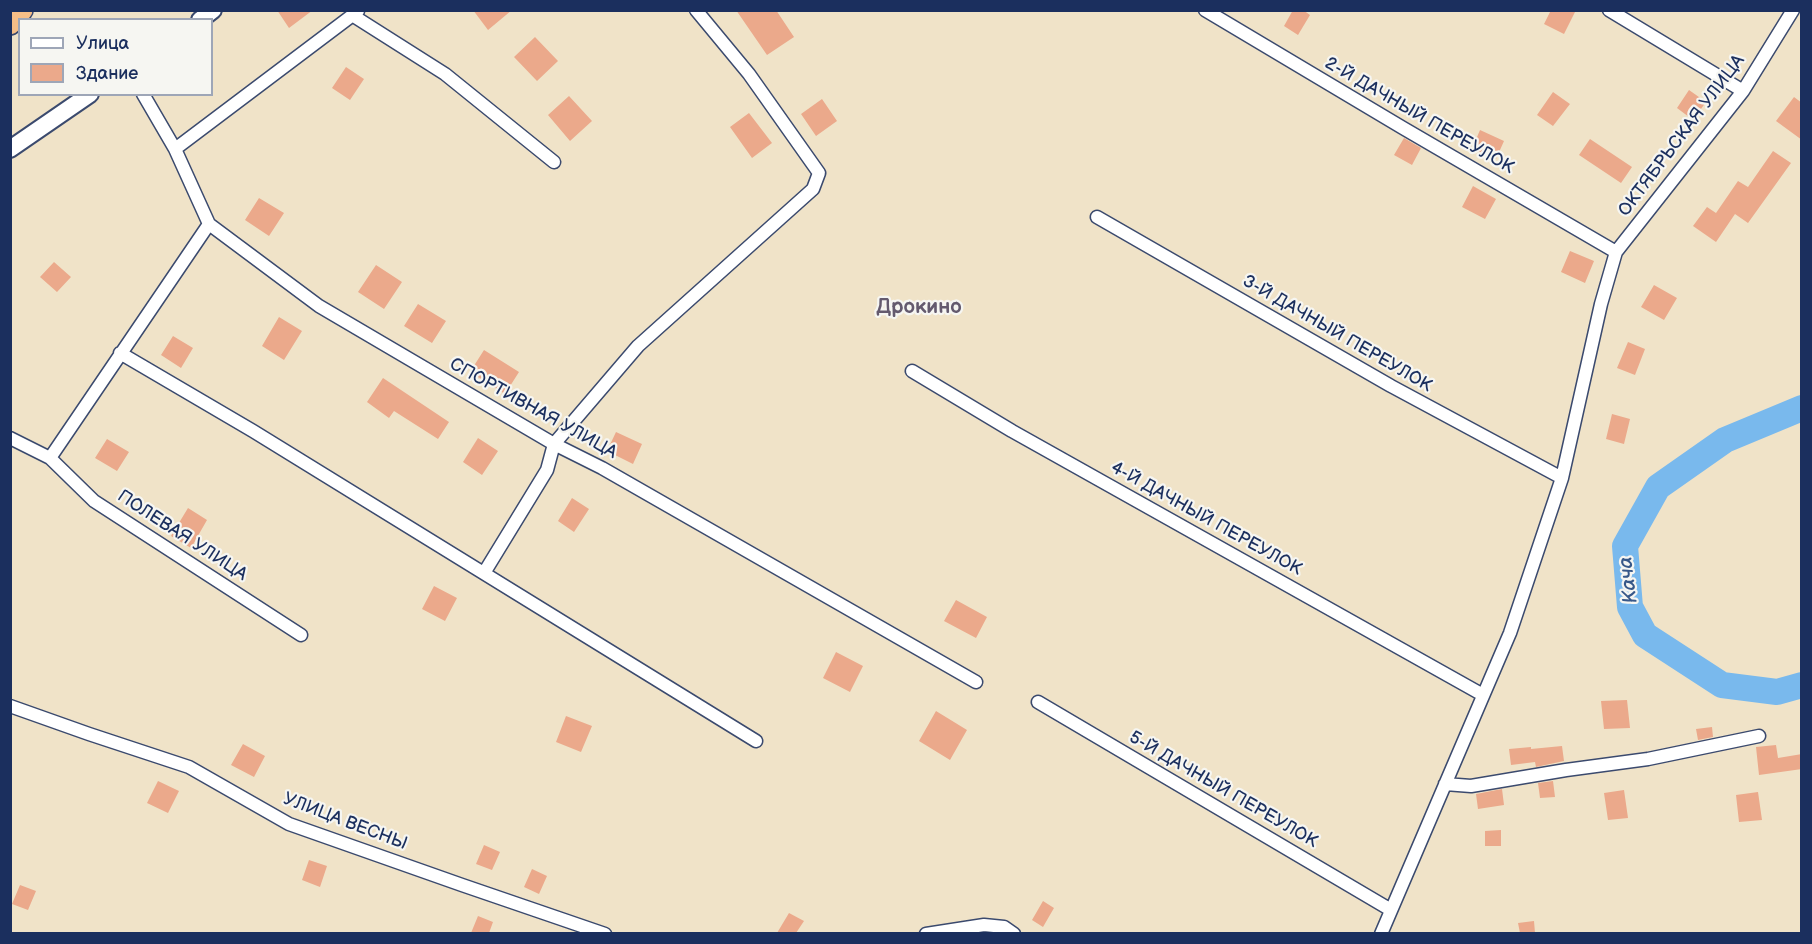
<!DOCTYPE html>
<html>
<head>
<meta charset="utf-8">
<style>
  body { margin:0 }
  #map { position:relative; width:1812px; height:944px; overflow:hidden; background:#f0e3c8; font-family:"Balsamiq Sans",sans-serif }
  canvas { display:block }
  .frame { position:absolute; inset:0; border:12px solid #1b2f5e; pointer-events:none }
  .legend { position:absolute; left:18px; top:18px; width:195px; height:78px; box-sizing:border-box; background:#f6f6f2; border:2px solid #9ea6b7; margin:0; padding:8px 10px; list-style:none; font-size:18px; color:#1b2f5e }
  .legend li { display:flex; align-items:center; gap:12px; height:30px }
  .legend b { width:30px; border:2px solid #9ea6b7 }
</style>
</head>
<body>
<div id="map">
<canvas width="1812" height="944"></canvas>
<div class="frame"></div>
<ul class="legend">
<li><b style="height:8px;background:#fff"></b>Улица</li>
<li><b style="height:16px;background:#eba98b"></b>Здание</li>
</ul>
</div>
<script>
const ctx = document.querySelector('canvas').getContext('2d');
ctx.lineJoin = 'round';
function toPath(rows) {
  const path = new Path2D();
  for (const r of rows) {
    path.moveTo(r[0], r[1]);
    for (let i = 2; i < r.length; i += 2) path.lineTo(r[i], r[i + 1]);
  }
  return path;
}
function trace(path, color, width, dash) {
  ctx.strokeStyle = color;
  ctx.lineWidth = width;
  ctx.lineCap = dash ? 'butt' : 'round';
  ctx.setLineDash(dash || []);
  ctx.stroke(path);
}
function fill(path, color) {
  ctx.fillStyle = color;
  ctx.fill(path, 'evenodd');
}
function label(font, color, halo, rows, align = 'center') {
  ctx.font = font + ' "Balsamiq Sans",sans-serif';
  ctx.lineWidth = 4.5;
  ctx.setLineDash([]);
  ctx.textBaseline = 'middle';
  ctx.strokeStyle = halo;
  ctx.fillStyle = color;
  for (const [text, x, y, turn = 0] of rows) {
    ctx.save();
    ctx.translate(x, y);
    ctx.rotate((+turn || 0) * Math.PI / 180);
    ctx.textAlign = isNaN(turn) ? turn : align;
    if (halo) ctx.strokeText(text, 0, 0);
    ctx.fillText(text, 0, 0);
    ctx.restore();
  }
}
trace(toPath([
  [1802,408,1725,440,1658,487,1625,546,1630,607,1645,635,1722,685,1777,692,1802,685]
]), '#79b9ed', 26);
fill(toPath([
  [277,10,313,10,289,28],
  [473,10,512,10,488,30],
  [736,10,776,10,794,37,767,55],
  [1293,10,1303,10,1310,15,1298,35,1284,26],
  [1551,10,1576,10,1564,34,1544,24],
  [535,37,558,61,537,81,514,57],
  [346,67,364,79,350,100,332,88],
  [1689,90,1706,102,1693,120,1677,108],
  [1553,92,1570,104,1553,126,1537,115],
  [569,96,592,121,570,141,548,115],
  [1794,97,1802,103,1802,140,1776,121],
  [822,99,837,121,816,136,801,114],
  [749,113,772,143,752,158,730,127],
  [1480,130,1504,141,1496,159,1472,149],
  [1404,138,1421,148,1412,165,1394,155],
  [1590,139,1632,167,1621,183,1579,155],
  [1773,151,1791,163,1748,223,1735,214,1716,242,1693,226,1707,207,1716,213,1738,181,1748,187],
  [1473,186,1496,199,1485,219,1462,207],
  [259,198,284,213,269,236,245,220],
  [1570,251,1594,261,1585,283,1561,272],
  [54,262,71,277,57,292,40,277],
  [376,265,402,282,384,309,358,292],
  [1654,285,1677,298,1664,320,1641,307],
  [418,304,446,321,432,343,404,326],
  [279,317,302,331,284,360,262,346],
  [173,336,193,348,181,368,161,355],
  [1628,342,1645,349,1635,375,1617,368],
  [484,350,519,372,505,394,470,372],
  [383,378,449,422,438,439,394,411,389,418,367,402],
  [1612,414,1630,419,1624,444,1606,439],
  [616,432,642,444,633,464,607,451],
  [478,438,498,451,482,475,463,462],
  [107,439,129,452,117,471,95,458],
  [572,498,589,509,574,532,558,521],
  [188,508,207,520,191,548,171,536],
  [434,586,457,598,445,621,422,609],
  [956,600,987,617,976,638,944,621],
  [836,652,863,666,850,692,823,678],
  [1627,700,1630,728,1604,729,1601,701],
  [936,711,967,730,950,760,919,741],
  [566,716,592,726,581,752,556,742],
  [1712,727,1713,737,1698,740,1696,729],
  [243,744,265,756,254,777,231,765],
  [1776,745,1778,758,1802,754,1802,769,1759,775,1756,747],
  [1562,746,1564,761,1536,767,1535,762,1511,765,1509,749,1531,747,1531,749],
  [158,781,179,791,168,813,147,803],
  [1553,781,1555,797,1540,798,1538,783],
  [1502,789,1504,805,1478,809,1476,794],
  [1624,790,1628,818,1608,820,1604,793],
  [1758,792,1762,820,1739,822,1736,795],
  [1501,830,1501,846,1485,846,1485,831],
  [484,845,500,852,492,870,476,864],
  [309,860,327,866,320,887,302,880],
  [532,869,547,876,539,894,524,887],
  [20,885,36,891,28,910,12,904],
  [1043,901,1054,908,1043,927,1032,920],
  [789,913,804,921,796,933,777,933],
  [478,916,493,922,489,933,471,933],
  [1534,921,1535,933,1520,933,1518,923]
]), '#eba98b');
const minor = toPath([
  [1205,10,1403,128,1616,252],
  [1609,10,1743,91],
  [352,15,445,74,554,162],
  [143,94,175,149,209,224,319,306,554,444,602,468,976,682],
  [175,149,358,11],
  [1097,217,1391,386,1562,478],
  [120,353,253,431,756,741],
  [912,371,1012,431,1483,695],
  [10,438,50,458,94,501,301,635],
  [50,458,209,224],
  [484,573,547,470,554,444,638,346,813,189,819,173,749,74,696,10],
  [1038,702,1391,910],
  [10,706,89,734,189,767,289,824,462,885,605,934],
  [1445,784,1471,786,1566,770,1648,759,1759,736],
  [926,934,984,925,1004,927,1014,934],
  [1381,934,1510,633,1562,478,1601,304,1616,252,1743,91,1793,10]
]);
const tertiary = toPath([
  [200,20,213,10],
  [10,149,90,94]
]);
const trunk = toPath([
  [10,24,22,10]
]);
trace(minor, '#3b4a6e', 15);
trace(tertiary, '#3b4a6e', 20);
trace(trunk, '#3b4a6e', 24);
trace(minor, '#fff', 12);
trace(tertiary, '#fff', 16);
trace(trunk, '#f6be87', 21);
label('18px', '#1b2f5e', '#f6f6f2', [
  ["2-Й ДАЧНЫЙ ПЕРЕУЛОК",1419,116,30],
  ["ОКТЯБРЬСКАЯ УЛИЦА",1682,136,-53],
  ["3-Й ДАЧНЫЙ ПЕРЕУЛОК",1337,334,30],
  ["СПОРТИВНАЯ УЛИЦА",533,409,29],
  ["4-Й ДАЧНЫЙ ПЕРЕУЛОК",1206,519,29],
  ["ПОЛЕВАЯ УЛИЦА",182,536,33],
  ["5-Й ДАЧНЫЙ ПЕРЕУЛОК",1223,790,30],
  ["УЛИЦА ВЕСНЫ",345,822,21]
]);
label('italic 20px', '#375889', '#f6f6f2', [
  ["Кача",1629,580,-97]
]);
label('bold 21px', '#645a6e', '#f6f6f2', [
  ["Дрокино",919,308]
]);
</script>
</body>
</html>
